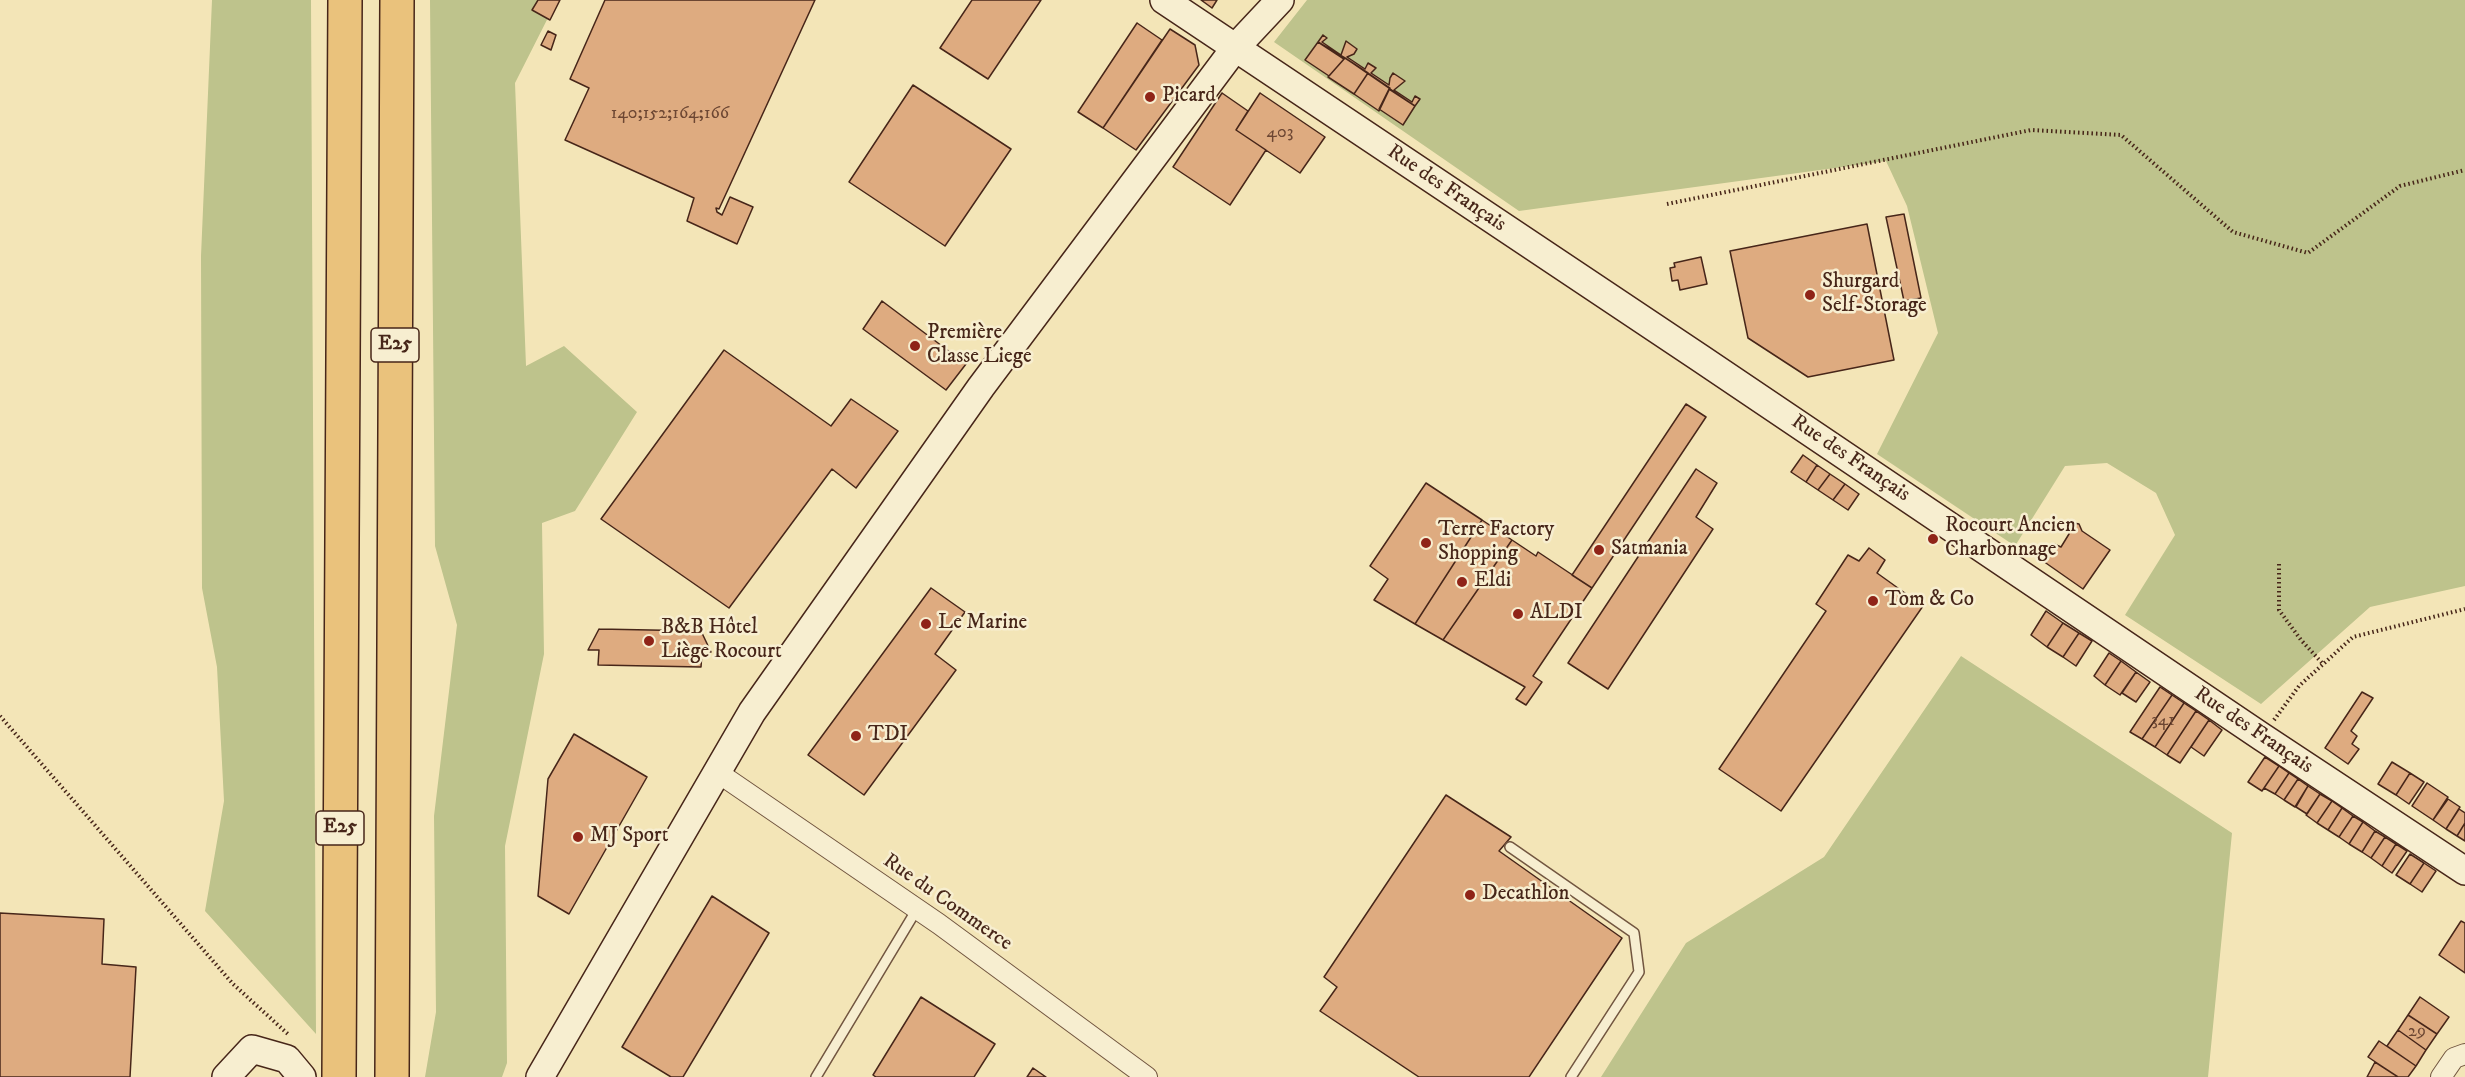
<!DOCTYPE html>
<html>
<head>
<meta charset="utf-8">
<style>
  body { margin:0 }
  canvas { display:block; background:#f3e5b7 }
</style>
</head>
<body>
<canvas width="2465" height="1077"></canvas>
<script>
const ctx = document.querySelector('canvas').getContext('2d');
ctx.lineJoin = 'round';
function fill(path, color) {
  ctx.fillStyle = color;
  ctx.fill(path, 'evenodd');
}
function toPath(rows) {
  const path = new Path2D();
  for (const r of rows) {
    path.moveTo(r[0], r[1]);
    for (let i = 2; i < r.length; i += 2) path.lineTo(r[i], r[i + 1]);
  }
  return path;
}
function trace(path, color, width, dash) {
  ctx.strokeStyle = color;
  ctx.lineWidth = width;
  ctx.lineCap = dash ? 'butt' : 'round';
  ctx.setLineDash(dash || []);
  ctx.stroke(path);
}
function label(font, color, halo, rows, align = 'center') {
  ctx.font = font + ' "IM FELL DW Pica",serif';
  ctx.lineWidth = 5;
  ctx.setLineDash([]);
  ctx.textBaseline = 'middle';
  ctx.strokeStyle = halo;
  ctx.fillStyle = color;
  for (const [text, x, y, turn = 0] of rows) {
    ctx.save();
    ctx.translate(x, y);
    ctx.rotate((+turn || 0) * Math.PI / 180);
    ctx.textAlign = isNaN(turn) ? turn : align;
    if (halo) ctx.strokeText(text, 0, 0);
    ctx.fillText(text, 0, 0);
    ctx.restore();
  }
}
fill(toPath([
  [212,0,311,0,316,1034,205,911,224,801,217,667,202,588,201,256],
  [430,0,557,0,515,83,526,366,564,346,637,412,575,511,542,523,544,654,505,846,507,1063,502,1077,425,1077,436,1012,434,816,457,625,435,546],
  [1307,0,2465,0,2465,586,2370,607,2261,704,2125,615,2175,535,2156,493,2107,463,2065,466,2015,546,1877,454,1938,333,1907,206,1886,161,1519,211,1274,42],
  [1961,656,2232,833,2208,1077,1601,1077,1686,943,1824,857]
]), '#bec38c');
const building = toPath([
  [538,0,560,0,550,20,532,10,538,0],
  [605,0,815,0,719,209,716,208,717,212,722,215,730,197,753,207,737,244,687,221,694,198,565,140,589,88,570,79,605,0],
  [972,0,1041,0,988,79,940,48,972,0],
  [1201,0,1217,0,1212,8,1201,0],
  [1137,23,1162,40,1103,128,1078,112,1137,23],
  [1170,29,1195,45,1199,65,1136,150,1103,128,1170,29],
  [548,31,556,35,551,50,541,45,548,31],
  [1323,35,1327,38,1322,42,1341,55,1346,41,1357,49,1354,54,1347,57,1365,69,1368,63,1376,68,1371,73,1389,85,1390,78,1393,73,1405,81,1394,90,1412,102,1415,96,1420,99,1415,106,1345,58,1318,42,1323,35],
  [1318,42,1344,59,1329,76,1305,60,1318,42],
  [1345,58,1368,73,1354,94,1328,77,1345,58],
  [1368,73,1390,88,1379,111,1354,94,1368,73],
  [913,85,1011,149,945,246,849,182,913,85],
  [1389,89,1415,106,1403,125,1379,109,1389,89],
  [1222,93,1248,111,1236,130,1266,150,1230,205,1173,167,1222,93],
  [1260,93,1325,137,1300,173,1236,130,1260,93],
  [1904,214,1921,298,1904,301,1886,217,1904,214],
  [1867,224,1894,360,1808,377,1748,338,1730,251,1867,224],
  [1701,257,1707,284,1680,290,1678,280,1672,281,1670,268,1675,267,1674,263,1701,257],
  [882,301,966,364,946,390,863,329,882,301],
  [724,350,831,426,851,399,898,431,856,488,832,469,729,608,601,519,724,350],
  [1686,404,1706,417,1592,588,1572,575,1686,404],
  [1803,455,1817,465,1806,482,1791,472,1803,455],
  [1817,465,1830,474,1818,490,1806,482,1817,465],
  [1696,469,1717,483,1696,517,1713,529,1608,689,1568,663,1696,469],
  [1830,474,1845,484,1833,500,1818,490,1830,474],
  [1426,483,1482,520,1415,624,1374,600,1388,579,1370,566,1426,483],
  [1845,484,1859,494,1848,510,1833,500,1845,484],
  [1482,520,1512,540,1443,640,1415,624,1482,520],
  [2074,523,2079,524,2082,531,2110,550,2083,589,2043,561,2054,544,2061,547,2069,534,2069,526,2074,523],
  [1512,540,1536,556,1538,552,1592,588,1533,676,1542,682,1526,705,1516,699,1525,687,1443,640,1512,540],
  [1869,548,1885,560,1877,573,1923,606,1781,811,1719,769,1826,611,1816,604,1848,555,1859,561,1869,548],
  [931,588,965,612,935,654,956,670,864,795,808,755,931,588],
  [2046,611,2063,623,2047,647,2031,635,2046,611],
  [2063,623,2079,633,2063,657,2047,647,2063,623],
  [599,629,701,631,711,652,702,652,701,667,598,665,599,650,588,650,599,629],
  [2079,633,2092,641,2076,666,2063,657,2079,633],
  [2109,653,2121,661,2105,685,2094,676,2109,653],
  [2121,661,2136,672,2120,695,2105,685,2121,661],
  [2136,672,2150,682,2136,702,2122,693,2136,672],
  [2160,687,2172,695,2142,739,2130,732,2160,687],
  [2362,692,2373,698,2351,731,2357,736,2352,744,2359,749,2348,764,2325,748,2362,692],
  [2172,695,2184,703,2155,747,2142,739,2172,695],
  [2184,703,2196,711,2167,755,2155,747,2184,703],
  [2196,711,2209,720,2180,763,2167,755,2196,711],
  [2209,720,2222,730,2204,756,2191,747,2209,720],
  [574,734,647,777,569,914,538,896,548,779,574,734],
  [2265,757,2279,766,2262,791,2248,782,2265,757],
  [2392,762,2410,773,2396,795,2378,784,2392,762],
  [2279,766,2289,773,2275,794,2264,788,2279,766],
  [2289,773,2298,779,2284,800,2275,794,2289,773],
  [2410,773,2424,782,2409,804,2396,795,2410,773],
  [2298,779,2308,786,2295,807,2284,800,2298,779],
  [2427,783,2448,797,2433,820,2412,806,2427,783],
  [2308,786,2320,794,2307,814,2296,807,2308,786],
  [2320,794,2332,801,2317,823,2306,815,2320,794],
  [1446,795,1511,837,1499,851,1622,938,1529,1077,1419,1077,1320,1011,1337,987,1324,977,1446,795],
  [2448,799,2460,807,2446,829,2433,820,2448,799],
  [2332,801,2342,808,2328,830,2317,823,2332,801],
  [2342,808,2353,816,2339,837,2328,830,2342,808],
  [2459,809,2465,813,2465,823,2457,836,2446,829,2459,809],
  [2353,816,2363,822,2349,844,2339,837,2353,816],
  [2363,822,2375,831,2362,852,2349,844,2363,822],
  [2465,823,2465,841,2457,836,2465,823],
  [2375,831,2385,837,2371,858,2362,852,2375,831],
  [2385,837,2396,844,2382,866,2371,858,2385,837],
  [2396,844,2407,851,2392,873,2382,866,2396,844],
  [2410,854,2424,863,2410,884,2396,875,2410,854],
  [2424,863,2436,871,2422,892,2410,884,2424,863],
  [712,896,769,933,683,1077,671,1077,622,1047,712,896],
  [0,913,104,919,102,964,136,967,130,1077,0,1077,0,913],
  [2461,921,2465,923,2465,973,2439,955,2461,921],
  [921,997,995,1044,974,1077,876,1077,873,1075,921,997],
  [2420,997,2449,1017,2437,1034,2408,1015,2420,997],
  [2408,1015,2437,1034,2426,1050,2398,1030,2408,1015],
  [2398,1030,2426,1050,2416,1066,2387,1046,2398,1030],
  [2379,1041,2416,1066,2408,1077,2398,1077,2368,1057,2379,1041],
  [2375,1062,2398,1077,2367,1077,2375,1062],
  [1033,1068,1046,1077,1027,1077,1033,1068]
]);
fill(building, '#deab80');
trace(building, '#472619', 1.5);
const lane = toPath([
  [1510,847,1634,933,1639,972,1571,1077],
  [816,1077,917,909]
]);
const street = toPath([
  [717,772,939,924,1147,1077],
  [2441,1077,2454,1058,2465,1054]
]);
const secondary = toPath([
  [1164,0,1700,358,2262,737,2465,871],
  [226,1077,252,1049,287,1059,302,1077],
  [540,1077,752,712,981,387,1235,48,1280,0]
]);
const highway = toPath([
  [339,1077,345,0],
  [392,1077,397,0]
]);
trace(lane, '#725640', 12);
trace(street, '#725640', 22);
trace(secondary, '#472619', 30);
trace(highway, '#472619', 36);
trace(toPath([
  [1667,204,2031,130,2121,135,2233,232,2308,253,2400,186,2465,170],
  [2279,564,2279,610,2301,640,2323,664],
  [0,716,233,984,289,1035],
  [2274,720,2299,686,2353,637,2465,609]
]), '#472619', 4, [1.5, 3]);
trace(lane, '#f7eed0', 9);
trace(street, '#f7eed0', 20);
trace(secondary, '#f7eed0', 27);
trace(highway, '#eac27c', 33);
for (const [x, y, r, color] of [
  [1150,97,6,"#8f2418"],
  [1810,295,6,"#8f2418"],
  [915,346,6,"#8f2418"],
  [1933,539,6,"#8f2418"],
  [1426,543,6,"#8f2418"],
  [1599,550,6,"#8f2418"],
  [1462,582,6,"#8f2418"],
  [1873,601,6,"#8f2418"],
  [1518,614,6,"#8f2418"],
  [926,624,6,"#8f2418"],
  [649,641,6,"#8f2418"],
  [856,736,6,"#8f2418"],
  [578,837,6,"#8f2418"],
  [1470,895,6,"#8f2418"]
]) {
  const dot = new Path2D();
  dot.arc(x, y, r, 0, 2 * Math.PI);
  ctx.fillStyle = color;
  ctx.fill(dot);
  trace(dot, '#f7eed0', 2);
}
label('18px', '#6d4733', null, [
  ["140;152;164;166",670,114],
  ["403",1280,133],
  ["341",2163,721],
  ["29",2417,1032]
]);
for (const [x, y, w] of [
  [395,345,48],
  [340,828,48]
]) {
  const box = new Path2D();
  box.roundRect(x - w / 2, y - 17, w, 34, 4.5);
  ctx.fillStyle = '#f7eed0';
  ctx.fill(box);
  trace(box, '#472619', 1.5);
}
label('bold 20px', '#472619', null, [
  ["E25",395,345],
  ["E25",340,828]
]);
label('21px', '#472619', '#f7eed0', [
  ["Picard",1162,97],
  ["Shurgard",1822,283],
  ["Self-Storage",1822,307],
  ["Première",927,334],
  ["Classe Liege",927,358],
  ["Rocourt Ancien",1945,527],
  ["Charbonnage",1945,551],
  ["Terre Factory",1438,531],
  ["Shopping",1438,555],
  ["Satmania",1611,550],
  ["Eldi",1474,582],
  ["Tom & Co",1885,601],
  ["ALDI",1530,614],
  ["Le Marine",938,624],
  ["B&B Hôtel",661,629],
  ["Liège Rocourt",661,653],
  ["TDI",868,736],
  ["MJ Sport",590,837],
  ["Decathlon",1482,895]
], 'left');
label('21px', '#472619', '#f7eed0', [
  ["Rue des Français",1446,189,34],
  ["Rue des Français",1850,459,34],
  ["Rue des Français",2253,731,34],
  ["Rue du Commerce",947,903,35]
]);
</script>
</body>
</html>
